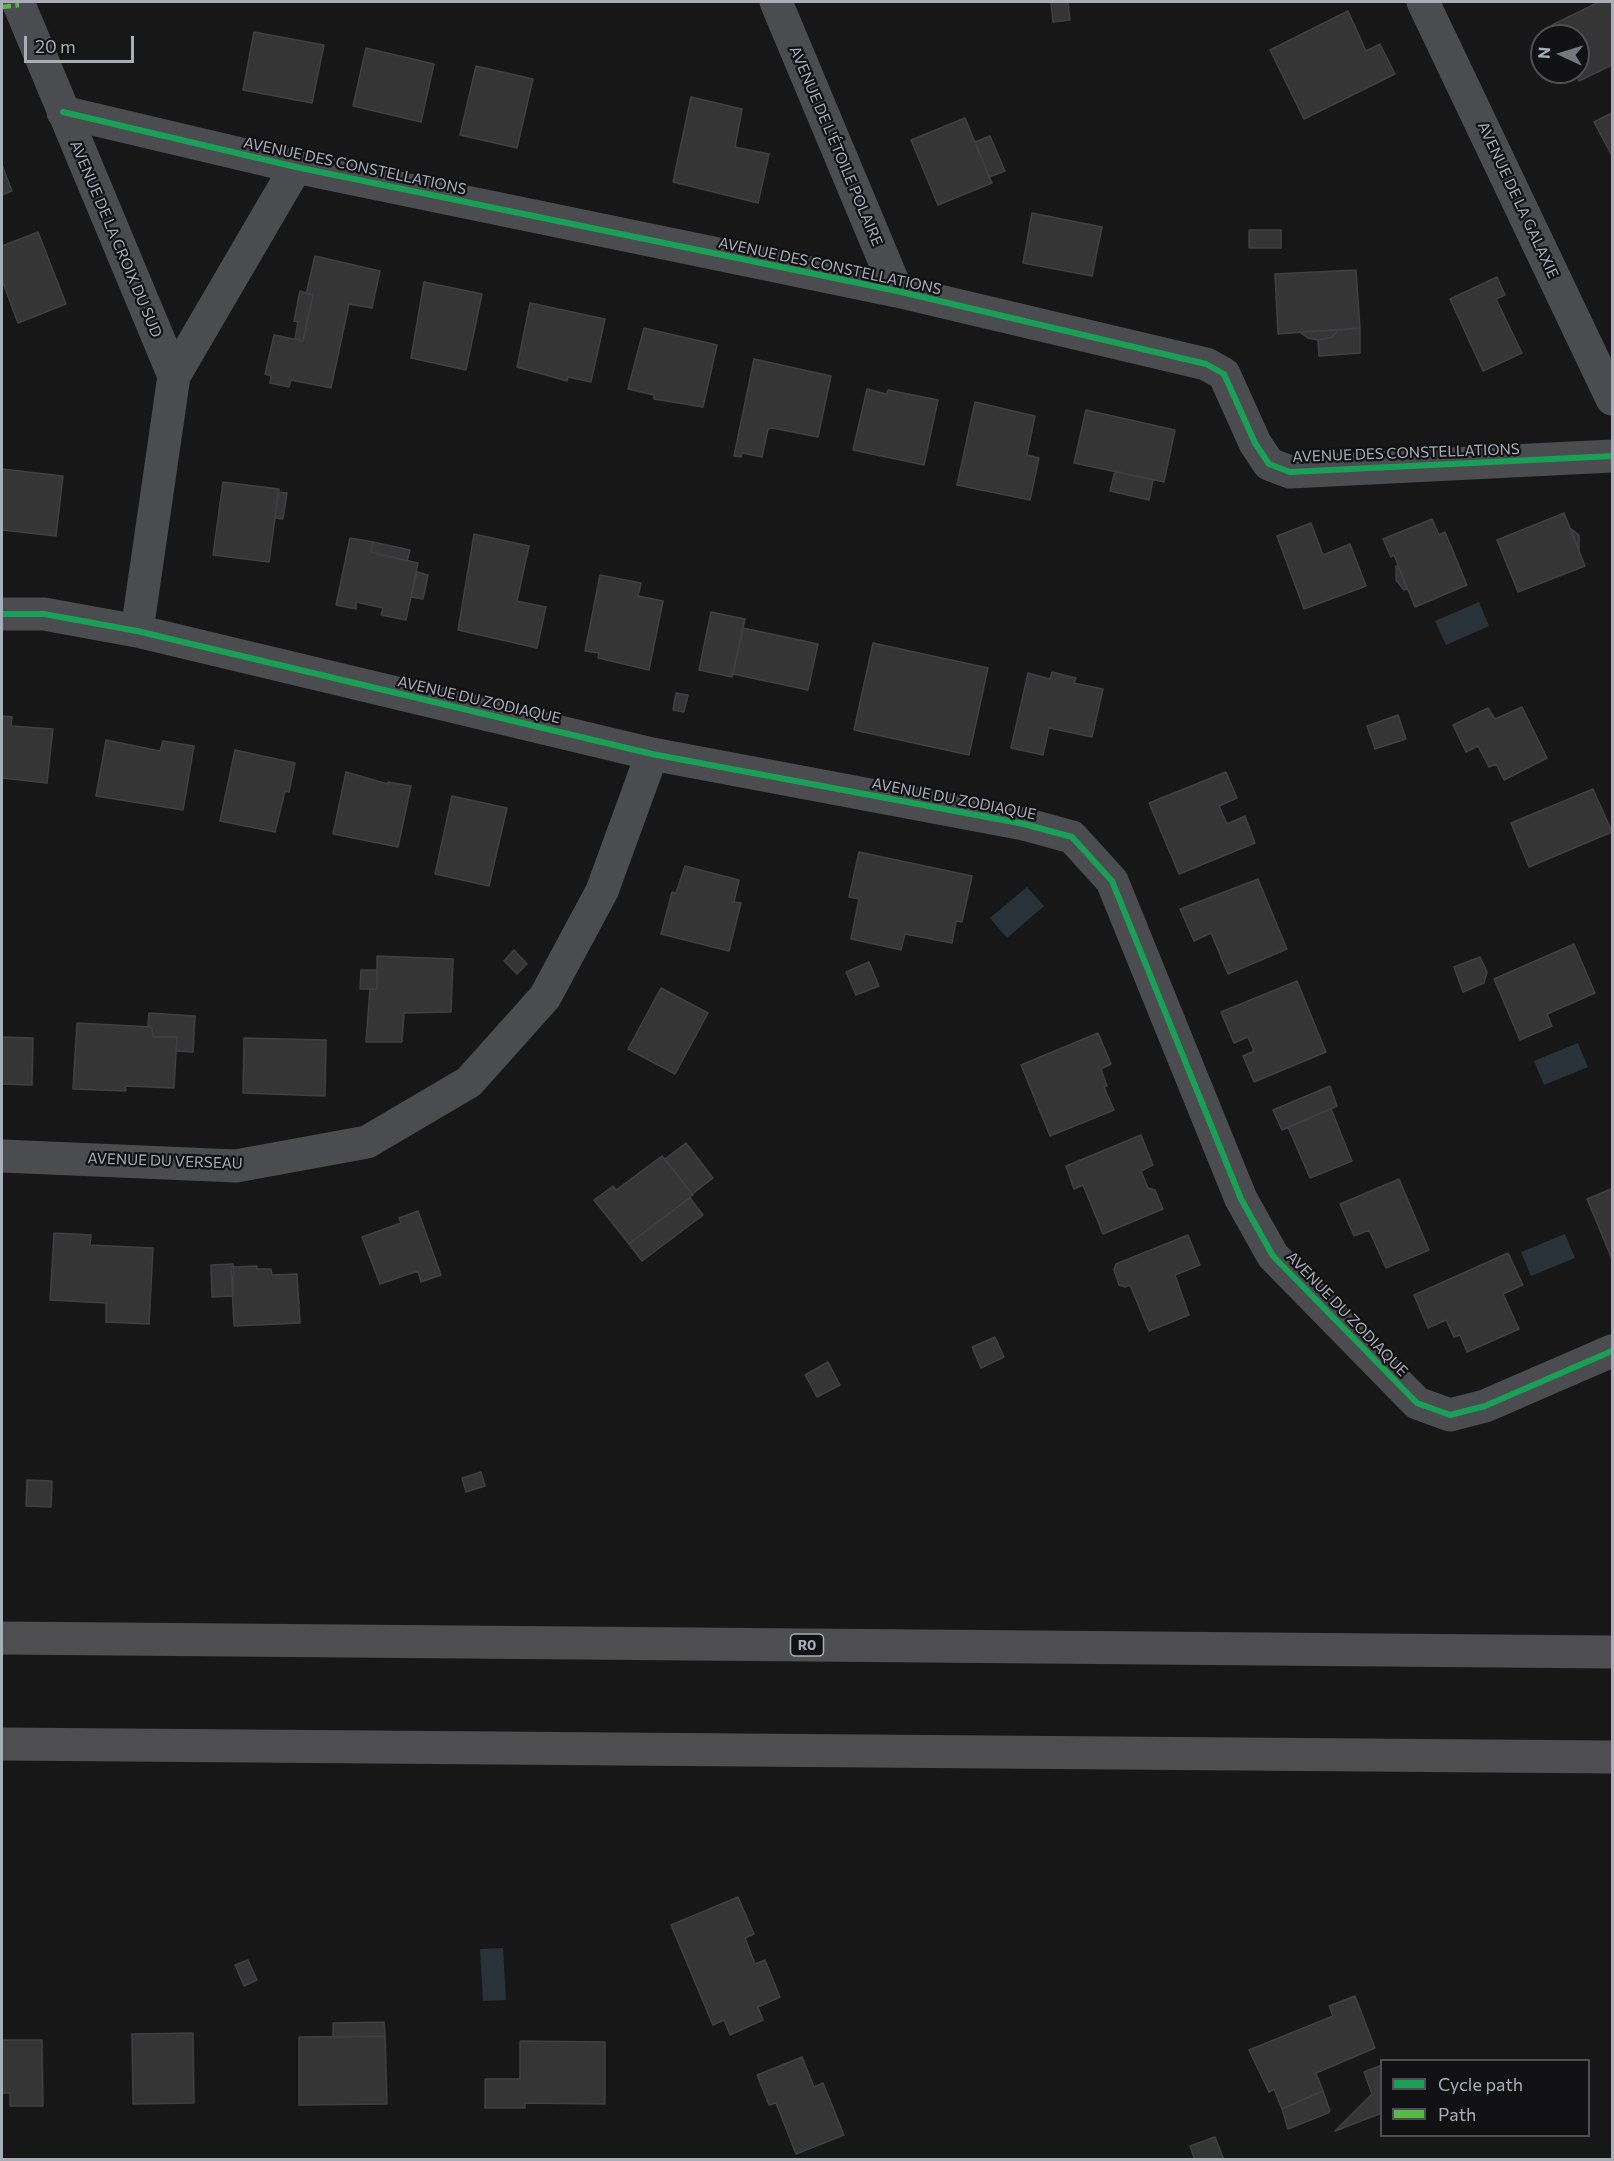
<!DOCTYPE html>
<html>
<head>
<meta charset="utf-8">
<style>
  body { margin:0 }
  #map { position:relative; width:1614px; height:2161px; overflow:hidden; background:#171717; font-family:Commissioner,sans-serif }
  canvas { display:block }
  .frame { position:absolute; inset:0; border:3px solid #a8adb8; pointer-events:none }
  .legend { position:absolute; left:1380px; top:2059px; width:210px; height:78px; box-sizing:border-box; background:#111113; border:2px solid #4d4f55; margin:0; padding:8px 10px; list-style:none; font-size:18px; color:#a8adb8 }
  .legend li { display:flex; align-items:center; gap:12px; height:30px }
  .legend b { width:30px; border:2px solid #4d4f55 }
  .north { position:absolute; left:1530px; top:24px; width:60px; height:60px; box-sizing:border-box; background:#111113; border:2px solid #4d4f55; border-radius:50%; rotate:274deg; font-size:16px; font-weight:700; line-height:24px; text-align:center; color:#a8adb8 }
  .north::after { content:''; display:block; margin:auto; width:21px; height:27px; background:#757880; clip-path:polygon(50% 0,100% 100%,50% 72%,0 100%) }
  .scale { position:absolute; left:24px; top:36px; width:110px; height:27px; box-sizing:border-box; border:3px solid #a8adb8; border-top:0; padding-left:8px; font-size:18px; line-height:21px; white-space:nowrap; color:#a8adb8; -webkit-text-stroke:4px #111113; paint-order:stroke }
</style>
</head>
<body>
<div id="map">
<canvas width="1614" height="2161"></canvas>
<div class="frame"></div>
<ul class="legend">
<li><b style="height:8px;background:#1a9f57"></b>Cycle path</li>
<li><b style="height:8px;background:#58b947"></b>Path</li>
</ul>
<div class="north">N</div>
<div class="scale">20 m</div>
</div>
<script>
const ctx = document.querySelector('canvas').getContext('2d');
ctx.lineJoin = 'round';
function fill(path, color) {
  ctx.fillStyle = color;
  ctx.fill(path, 'evenodd');
}
function toPath(rows) {
  const path = new Path2D();
  for (const r of rows) {
    path.moveTo(r[0], r[1]);
    for (let i = 2; i < r.length; i += 2) path.lineTo(r[i], r[i + 1]);
  }
  return path;
}
function trace(path, color, width, dash) {
  ctx.strokeStyle = color;
  ctx.lineWidth = width;
  ctx.lineCap = dash ? 'butt' : 'round';
  ctx.setLineDash(dash || []);
  ctx.stroke(path);
}
function label(font, color, halo, rows, align = 'center') {
  ctx.font = font + ' Commissioner,sans-serif';
  ctx.lineWidth = 4.5;
  ctx.setLineDash([]);
  ctx.textBaseline = 'middle';
  ctx.strokeStyle = halo;
  ctx.fillStyle = color;
  for (const [text, x, y, turn = 0] of rows) {
    ctx.save();
    ctx.translate(x, y);
    ctx.rotate((+turn || 0) * Math.PI / 180);
    ctx.textAlign = isNaN(turn) ? turn : align;
    if (halo) ctx.strokeText(text, 0, 0);
    ctx.fillText(text, 0, 0);
    ctx.restore();
  }
}
fill(toPath([
  [1479,602,1489,626,1446,645,1435,621],
  [1027,887,1044,906,1007,938,990,918],
  [1578,1043,1588,1067,1544,1085,1534,1061],
  [1565,1234,1575,1258,1531,1276,1521,1252],
  [503,1948,506,2000,483,2001,480,1949]
]), '#2a3239');
const building = toPath([
  [1051,2,1068,2,1070,20,1053,22,1051,2],
  [1599,2,1612,2,1612,65,1579,81,1575,72,1578,72,1578,36,1557,36,1552,25,1599,2],
  [1348,11,1366,51,1380,44,1395,74,1304,119,1270,50,1348,11],
  [254,32,324,45,312,103,243,90,254,32],
  [366,48,434,64,421,122,353,106,366,48],
  [476,66,533,79,517,148,460,135,476,66],
  [691,97,742,109,735,147,769,154,758,203,673,182,691,97],
  [1612,113,1612,154,1611,154,1594,122,1612,113],
  [965,118,992,183,938,205,911,140,965,118],
  [990,136,1005,171,989,177,975,142,990,136],
  [2,165,12,191,2,195,2,165],
  [1032,213,1102,227,1092,276,1023,263,1032,213],
  [1249,230,1281,230,1281,248,1249,248,1249,230],
  [38,232,66,304,18,323,2,280,2,246,38,232],
  [315,256,380,271,372,308,349,304,331,388,291,380,289,387,270,383,271,376,265,374,274,335,303,341,313,295,306,294,315,256],
  [1356,270,1360,328,1278,334,1275,274,1356,270],
  [1497,277,1505,295,1496,299,1522,353,1483,371,1450,299,1497,277],
  [424,282,482,294,466,370,411,358,424,282],
  [300,291,313,295,303,341,295,339,298,322,294,321,300,291],
  [530,303,605,319,591,382,568,377,567,381,517,367,530,303],
  [644,328,717,345,703,407,654,399,654,395,628,389,644,328],
  [1360,328,1360,353,1319,356,1318,340,1332,337,1338,330,1360,328],
  [1338,330,1332,337,1318,340,1308,338,1299,332,1338,330],
  [754,359,831,376,818,437,772,428,768,429,762,457,742,453,741,457,734,456,754,359],
  [867,389,886,394,888,390,938,400,924,465,853,450,867,389],
  [975,402,1035,416,1027,455,1039,458,1030,500,957,485,975,402],
  [1086,410,1175,430,1164,482,1074,463,1086,410],
  [2,469,63,476,56,536,2,530,2,469],
  [1115,471,1153,480,1149,500,1110,491,1115,471],
  [223,482,279,489,269,562,213,555,223,482],
  [278,492,287,493,283,519,275,518,278,492],
  [1564,513,1585,566,1518,592,1497,540,1564,513],
  [1432,519,1439,535,1445,532,1467,585,1415,607,1394,555,1391,557,1383,539,1432,519],
  [1311,523,1323,555,1350,544,1366,586,1304,609,1277,536,1311,523],
  [1570,528,1579,535,1579,551,1570,528],
  [474,534,529,546,517,601,546,607,537,648,458,630,474,534],
  [350,538,373,542,371,552,418,563,406,620,381,615,383,608,356,602,356,609,336,605,350,538],
  [373,542,410,550,407,561,371,552,373,542],
  [1396,566,1398,566,1407,589,1404,590,1396,580,1396,566],
  [417,572,428,575,423,599,411,597,417,572],
  [600,575,641,583,638,596,663,601,649,670,598,658,599,653,585,651,600,575],
  [711,612,745,619,732,677,699,670,711,612],
  [743,628,818,644,808,690,733,674,743,628],
  [873,643,988,668,969,755,854,730,873,643],
  [1052,672,1076,678,1074,683,1103,689,1092,737,1049,728,1043,755,1011,748,1028,673,1050,679,1052,672],
  [676,693,688,695,684,712,673,710,676,693],
  [1522,707,1547,758,1504,780,1496,764,1489,767,1478,746,1466,752,1453,725,1488,708,1495,719,1522,707],
  [1398,715,1406,739,1375,749,1367,726,1398,715],
  [2,716,12,717,11,726,53,729,47,783,2,778,2,716],
  [106,740,160,751,163,741,194,746,183,810,96,796,106,740],
  [235,750,295,763,289,792,285,791,275,832,220,821,235,750],
  [346,772,388,784,388,782,411,786,398,847,333,834,346,772],
  [1226,772,1237,798,1219,806,1227,824,1245,816,1255,843,1179,874,1149,803,1226,772],
  [1593,789,1612,832,1529,867,1511,823,1593,789],
  [452,796,507,808,489,886,435,874,452,796],
  [859,852,972,876,962,922,956,921,952,943,905,934,901,950,851,939,859,899,849,897,859,852],
  [685,866,739,880,734,902,741,903,729,951,661,934,672,892,676,893,685,866],
  [1258,879,1287,949,1228,974,1211,933,1194,941,1180,909,1258,879],
  [1574,944,1595,993,1547,1014,1552,1026,1520,1040,1494,979,1574,944],
  [514,950,527,964,517,974,504,961,514,950],
  [377,956,453,959,451,1012,404,1013,402,1042,366,1042,370,989,377,989,377,956],
  [1480,957,1487,972,1484,983,1463,992,1454,967,1480,957],
  [869,962,879,986,856,995,846,972,869,962],
  [361,970,377,970,377,989,360,989,361,970],
  [1297,981,1326,1052,1254,1082,1243,1056,1254,1051,1248,1037,1234,1043,1221,1012,1297,981],
  [661,988,708,1013,675,1074,628,1049,661,988],
  [149,1013,195,1016,193,1052,176,1051,177,1037,153,1037,152,1027,148,1027,149,1013],
  [77,1023,152,1027,153,1037,177,1037,174,1088,125,1086,126,1091,73,1089,77,1023],
  [1098,1033,1111,1064,1101,1069,1107,1086,1104,1087,1114,1110,1050,1136,1021,1065,1098,1033],
  [2,1037,33,1038,32,1085,2,1084,2,1037],
  [244,1038,326,1040,325,1096,243,1093,244,1038],
  [1330,1086,1337,1106,1282,1130,1273,1110,1330,1086],
  [1331,1109,1352,1161,1310,1178,1288,1127,1331,1109],
  [1141,1135,1153,1165,1141,1171,1148,1188,1155,1190,1163,1209,1103,1234,1083,1185,1074,1189,1066,1166,1141,1135],
  [686,1143,713,1178,692,1194,665,1159,686,1143],
  [662,1156,693,1195,629,1244,594,1200,613,1186,616,1190,662,1156],
  [1399,1179,1429,1250,1386,1268,1369,1230,1354,1236,1340,1204,1399,1179],
  [1611,1189,1612,1193,1612,1259,1587,1199,1611,1189],
  [690,1198,703,1215,642,1261,629,1244,690,1198],
  [418,1211,441,1275,421,1282,418,1271,380,1284,362,1237,401,1223,399,1218,418,1211],
  [54,1233,91,1235,90,1245,153,1248,149,1324,106,1322,106,1303,50,1300,54,1233],
  [1188,1235,1200,1265,1175,1275,1189,1315,1149,1331,1130,1285,1125,1287,1119,1285,1114,1270,1116,1264,1188,1235],
  [1508,1253,1523,1285,1503,1294,1519,1329,1467,1352,1460,1335,1454,1337,1446,1320,1428,1328,1414,1295,1508,1253],
  [233,1264,233,1296,212,1297,211,1265,233,1264],
  [257,1266,257,1269,271,1269,272,1275,297,1274,300,1323,234,1326,231,1267,257,1266],
  [995,1337,1004,1357,981,1368,972,1347,995,1337],
  [828,1362,840,1385,817,1397,805,1375,828,1362],
  [481,1472,485,1486,466,1492,462,1478,481,1472],
  [27,1480,52,1481,51,1507,26,1506,27,1480],
  [738,1897,754,1934,745,1938,755,1964,765,1960,780,1997,758,2007,763,2020,730,2035,724,2020,713,2025,671,1925,738,1897],
  [248,1960,257,1980,244,1986,235,1965,248,1960],
  [1355,1996,1375,2048,1316,2073,1323,2091,1282,2109,1274,2089,1269,2092,1249,2050,1333,2016,1329,2006,1355,1996],
  [384,2022,385,2036,333,2037,333,2023,384,2022],
  [193,2033,194,2103,133,2104,132,2034,193,2033],
  [385,2036,387,2104,299,2105,299,2037,385,2036],
  [2,2040,42,2040,43,2106,10,2106,10,2093,2,2093,2,2040],
  [520,2041,605,2042,605,2104,525,2103,525,2108,485,2108,485,2079,520,2079,520,2041],
  [802,2057,814,2087,823,2083,844,2135,796,2154,776,2103,769,2105,757,2075,802,2057],
  [1382,2065,1382,2113,1335,2131,1372,2094,1364,2072,1382,2065],
  [1323,2091,1330,2111,1328,2113,1288,2129,1282,2109,1323,2091],
  [1215,2137,1224,2160,1195,2160,1190,2146,1215,2137]
]);
fill(building, '#353536');
trace(building, '#3f4043', 1.5);
trace(toPath([
  [18,2,174,376],
  [776,2,897,291],
  [1423,2,1612,399],
  [63,112,296,167,897,291,1206,364,1224,374,1255,443,1269,464,1290,472,1612,456],
  [2,614,44,614,137,631,652,754,1024,824,1072,837,1112,881,1241,1199,1273,1256,1417,1403,1450,1415,1485,1406,1612,1351],
  [137,631,174,376,296,167],
  [2,1156,236,1166,367,1142,469,1082,545,997,602,891,652,754]
]), '#4b4c50', 33);
trace(toPath([
  [2,1638,1612,1652],
  [2,1744,1612,1757]
]), '#4e4e51', 33);
trace(toPath([
  [2,7,19,5]
]), '#58b947', 4.5, [9, 4.5]);
trace(toPath([
  [63,112,296,167,897,291,1206,364,1224,374,1255,443,1269,464,1290,472,1612,456],
  [2,614,44,614,137,631,652,754,1024,824,1072,837,1112,881,1241,1199,1273,1256,1417,1403,1450,1415,1485,1406,1612,1351]
]), '#1a9f57', 6);
for (const [x, y, w] of [
  [807,1645,33]
]) {
  const box = new Path2D();
  box.roundRect(x - w / 2, y - 11, w, 22, 4.5);
  ctx.fillStyle = '#111113';
  ctx.fill(box);
  trace(box, '#a8adb8', 1.5);
}
label('bold 14px', '#a8adb8', null, [
  ["R0",807,1645]
]);
label('15px', '#a8adb8', '#111113', [
  ["AVENUE DE L'ÉTOILE POLAIRE",836,146,67],
  ["AVENUE DES CONSTELLATIONS",355,166,12],
  ["AVENUE DE LA GALAXIE",1518,200,65],
  ["AVENUE DE LA CROIX DU SUD",116,239,67],
  ["AVENUE DES CONSTELLATIONS",830,266,12],
  ["AVENUE DES CONSTELLATIONS",1406,453,-2],
  ["AVENUE DU ZODIAQUE",479,700,13],
  ["AVENUE DU ZODIAQUE",954,799,11],
  ["AVENUE DU VERSEAU",165,1161,2],
  ["AVENUE DU ZODIAQUE",1347,1314,46]
]);
</script>
</body>
</html>
